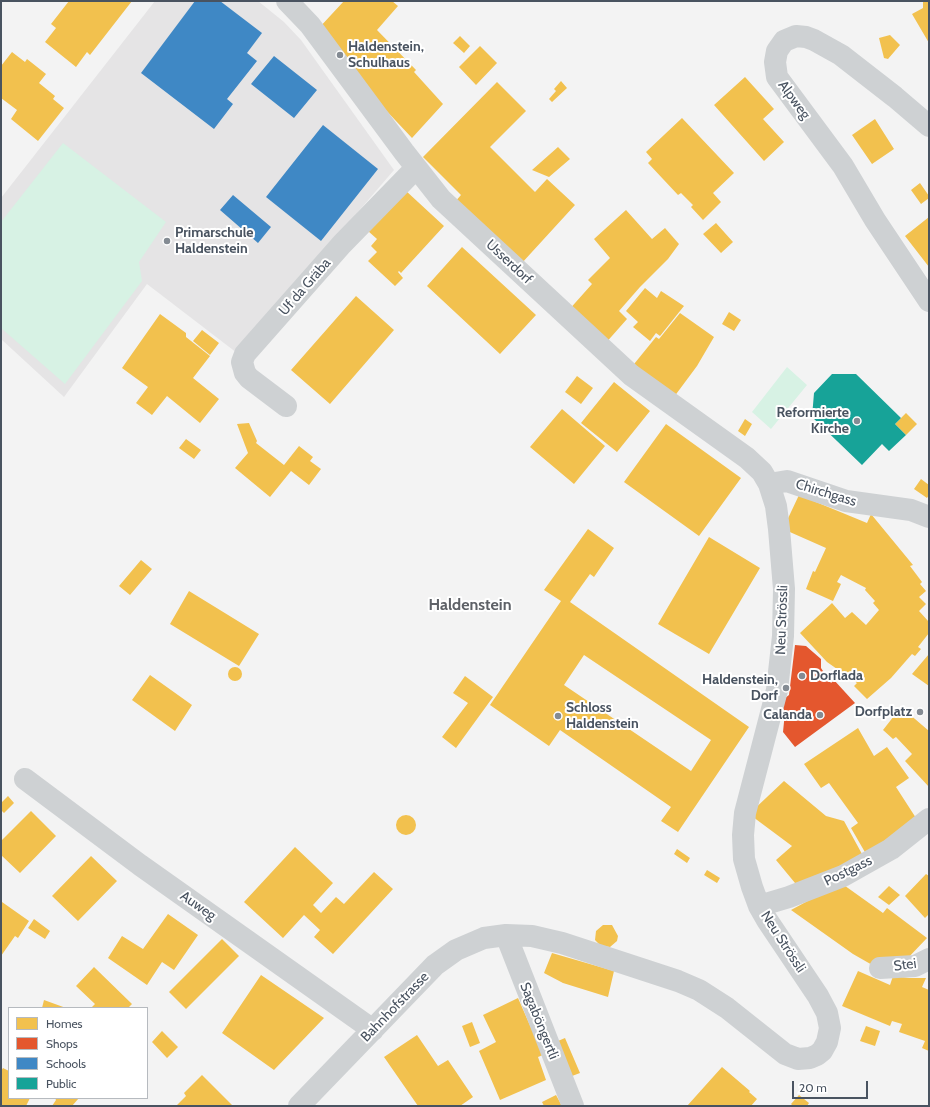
<!DOCTYPE html>
<html>
<head>
<meta charset="utf-8">
<style>
  body { margin:0 }
  #map { position:relative; width:930px; height:1107px; overflow:hidden; background:#f3f3f3; font-family:Cabin,sans-serif }
  canvas { display:block }
  .frame { position:absolute; inset:0; border:2px solid #495360; pointer-events:none }
  .legend { position:absolute; left:8px; top:1007px; width:140px; height:92px; box-sizing:border-box; background:#fff; border:1px solid #b6babf; margin:0; padding:5px 7px; list-style:none; font-size:12px; color:#495360 }
  .legend li { display:flex; align-items:center; gap:8px; height:20px }
  .legend b { width:20px; border:1px solid #b6babf }
  .scale { position:absolute; left:792px; top:1081px; width:76px; height:18px; box-sizing:border-box; border:2px solid #495360; border-top:0; padding-left:5px; font-size:12px; line-height:14px; white-space:nowrap; color:#495360; -webkit-text-stroke:3px #fff; paint-order:stroke }
</style>
</head>
<body>
<div id="map">
<canvas width="930" height="1107"></canvas>
<div class="frame"></div>
<ul class="legend">
<li><b style="height:11px;background:#f2c14e"></b>Homes</li>
<li><b style="height:11px;background:#e4572e"></b>Shops</li>
<li><b style="height:11px;background:#3f88c5"></b>Schools</li>
<li><b style="height:11px;background:#17a398"></b>Public</li>
</ul>
<div class="scale">20 m</div>
</div>
<script>
const ctx = document.querySelector('canvas').getContext('2d');
ctx.lineJoin = 'round';
function fill(path, color) {
  ctx.fillStyle = color;
  ctx.fill(path, 'evenodd');
}
function toPath(rows) {
  const path = new Path2D();
  for (const r of rows) {
    if (r.length === 3) {
      path.moveTo(r[0] + r[2], r[1]);
      path.arc(r[0], r[1], r[2], 0, 2 * Math.PI);
      continue;
    }
    path.moveTo(r[0], r[1]);
    for (let i = 2; i < r.length; i += 2) path.lineTo(r[i], r[i + 1]);
  }
  return path;
}
function trace(path, color, width, dash) {
  ctx.strokeStyle = color;
  ctx.lineWidth = width;
  ctx.lineCap = dash ? 'butt' : 'round';
  ctx.setLineDash(dash || []);
  ctx.stroke(path);
}
function label(font, color, halo, rows, align = 'center') {
  ctx.font = font + ' Cabin,sans-serif';
  ctx.lineWidth = 4;
  ctx.setLineDash([]);
  ctx.textBaseline = 'middle';
  ctx.strokeStyle = halo;
  ctx.fillStyle = color;
  for (const [text, x, y, turn = 0] of rows) {
    ctx.save();
    ctx.translate(x, y);
    ctx.rotate((+turn || 0) * Math.PI / 180);
    ctx.textAlign = isNaN(turn) ? turn : align;
    if (halo) ctx.strokeText(text, 0, 0);
    ctx.fillText(text, 0, 0);
    ctx.restore();
  }
}
fill(toPath([
  [155,1,258,1,284,22,301,40,394,170,237,353,147,284,64,397,1,339,1,198]
]), '#e5e4e5');
fill(toPath([
  [63,143,166,222,139,262,142,281,65,384,1,328,1,222],
  [787,367,807,385,771,429,752,412]
]), '#d7f2e4');
fill(toPath([
  [69,1,132,1,90,55,87,52,76,67,45,42,56,28,51,24],
  [344,1,392,1,398,6,377,30,416,70,414,72,443,104,412,138,380,104,318,29],
  [923,1,929,1,929,43,912,14,923,8],
  [890,35,900,45,888,59,884,58,879,38],
  [460,36,470,46,464,53,453,43],
  [480,46,497,63,476,85,459,67],
  [12,52,25,62,27,59,46,74,39,83,55,96,53,99,64,108,38,141,11,119,17,110,1,98,1,66],
  [745,77,774,109,763,119,784,142,764,161,714,105],
  [561,81,567,88,552,102,549,99,556,91,554,89],
  [497,82,526,111,490,147,535,192,547,179,575,205,521,264,454,203,461,195,423,157],
  [682,118,734,173,713,193,721,202,703,220,691,207,693,205,681,193,678,195,648,163,652,159,646,152],
  [875,119,894,149,872,164,852,135],
  [558,147,570,159,549,177,532,170],
  [920,183,929,196,929,198,921,204,911,190],
  [405,190,444,226,401,273,399,271,398,272,403,278,395,286,368,261,377,252,371,246,377,239,368,231],
  [626,210,652,239,665,228,679,244,668,259,640,287,619,311,627,319,604,345,567,312,592,284,588,280,610,258,594,239],
  [929,217,929,267,905,236],
  [716,223,733,242,721,253,703,234],
  [462,247,536,315,500,354,427,286],
  [645,288,657,298,661,291,684,306,660,336,656,333,650,341,633,327,638,322,626,311],
  [356,296,394,330,330,404,291,370],
  [729,312,741,320,734,331,722,324],
  [680,313,714,337,697,366,671,401,630,369,656,337,659,339],
  [160,314,186,333,186,337,210,356,193,378,219,399,200,423,167,396,152,415,136,403,148,387,122,368],
  [202,330,219,343,210,355,193,341],
  [577,376,593,388,581,404,565,392],
  [614,382,650,411,617,452,581,423],
  [562,409,605,446,574,484,530,447],
  [906,413,917,424,906,435,895,424],
  [745,419,752,424,745,436,738,431],
  [249,423,257,441,256,443,284,465,299,446,313,457,310,461,321,469,309,485,291,471,270,497,235,468,248,453,237,424],
  [666,424,741,478,699,536,624,482],
  [186,439,201,450,194,459,179,448],
  [921,479,929,485,929,495,927,498,914,489],
  [799,495,867,523,871,514,913,565,910,566,922,582,920,584,926,591,919,597,926,604,919,611,929,622,929,633,918,647,921,649,915,656,912,654,891,678,867,699,854,686,857,683,827,662,800,633,832,603,845,618,852,612,866,625,879,610,873,603,875,601,865,590,866,588,841,575,837,582,841,584,833,601,806,589,813,571,815,572,826,548,783,529],
  [588,529,614,548,594,577,590,574,570,602,749,727,678,832,661,821,671,807,560,730,549,746,490,705,561,601,544,590],
  [584,655,711,740,691,771,564,685],
  [709,537,760,568,709,654,658,624],
  [141,560,152,569,130,595,119,586],
  [189,591,259,634,239,666,170,624],
  [929,654,929,686,912,674],
  [235,674,7],
  [150,675,192,705,175,731,132,700],
  [465,676,493,697,456,748,442,737,468,703,453,693],
  [901,707,929,731,929,787,905,761,912,754,896,737,893,739,883,730],
  [858,728,874,756,887,747,909,778,896,787,916,818,866,854,851,828,858,823,829,783,821,788,804,764],
  [784,781,826,816,844,821,862,854,800,889,776,860,792,846,749,814],
  [8,796,14,803,4,813,1,810,1,803],
  [31,811,56,836,20,873,1,855,1,841],
  [406,825,10],
  [295,847,333,883,313,905,321,913,336,897,344,904,374,872,393,889,333,954,314,937,320,930,304,915,283,938,244,902],
  [677,849,690,858,687,863,674,854],
  [91,856,117,881,78,921,52,896],
  [707,870,720,878,717,883,704,875],
  [926,874,929,876,929,914,925,918,905,896],
  [841,883,883,913,887,908,927,938,906,960,874,966,853,954,791,910],
  [889,886,900,895,889,905,878,897],
  [2,902,29,921,18,938,15,936,1,956],
  [168,914,198,935,174,970,162,962,147,985,108,958,122,936,143,949],
  [34,919,50,931,45,939,28,928],
  [603,925,612,925,618,936,617,941,610,947,601,946,595,940,596,931],
  [222,939,239,956,186,1009,169,992],
  [552,953,614,971,608,997,563,983,544,973],
  [94,967,132,1004,128,1008,91,1008,95,1004,76,986],
  [858,971,890,985,893,976,909,978,926,978,922,987,929,990,929,1051,922,1048,925,1041,899,1032,902,1024,892,1021,890,1026,842,1006],
  [261,975,324,1018,274,1070,222,1033],
  [518,998,543,1055,538,1057,546,1080,500,1100,479,1051,496,1042,483,1015],
  [44,1000,66,1008,42,1008],
  [472,1022,480,1043,470,1047,462,1026],
  [866,1026,880,1031,875,1046,860,1041],
  [162,1031,178,1047,167,1058,152,1042],
  [417,1035,438,1066,448,1060,473,1097,460,1106,418,1106,384,1057],
  [565,1038,580,1073,572,1076,558,1041],
  [722,1067,750,1091,749,1092,757,1099,751,1106,687,1106],
  [3,1068,9,1071,9,1098,30,1098,26,1106,1,1106,1,1071],
  [202,1075,233,1106,176,1106,186,1096,184,1093],
  [556,1095,562,1106,544,1106,542,1102],
  [799,1095,809,1103,807,1106,793,1106,791,1104],
  [55,1098,79,1098,72,1106,52,1106,56,1100]
]), '#f2c14e');
fill(toPath([
  [795,645,806,646,821,659,821,668,831,683,834,680,855,703,795,747,783,732,785,712,780,702,789,695]
]), '#e4572e');
fill(toPath([
  [195,1,220,1,262,33,247,53,257,61,227,99,233,104,214,129,141,73],
  [274,56,317,90,294,118,251,84],
  [323,125,378,169,321,241,266,197],
  [233,195,271,227,258,243,220,210]
]), '#3f88c5');
fill(toPath([
  [832,374,856,374,901,418,895,424,906,435,889,451,882,444,862,465,812,417,814,393]
]), '#17a398');
trace(toPath([
  [287,1,310,25,404,152,441,199,631,375,747,458,762,472,769,484,776,506,779,529,784,589,783,636,777,690,745,813,743,835,744,859,752,887,759,906,767,920,818,996,827,1013,830,1028,827,1042,822,1051,817,1055,810,1058,798,1059,785,1054,727,1008,699,990,678,981,562,943,532,936,506,935,484,938,456,950,435,965,299,1106],
  [929,126,895,97,841,55,814,40,806,37,796,36,784,41,777,51,775,62,777,77,843,166,875,220,929,301],
  [286,406,249,378,245,373,242,362,245,354,342,244,416,168],
  [769,484,787,481,846,501,911,510,929,517],
  [25,779,140,865,373,1030],
  [759,906,789,897,843,876,891,849,929,819],
  [506,935,573,1106],
  [880,968,915,966,929,959]
]), '#ced1d3', 22);
for (const [x, y, r, color] of [
  [340,55,4,"#848b93"],
  [167,241,4,"#848b93"],
  [857,421,4,"#848b93"],
  [802,676,4,"#848b93"],
  [786,688,4,"#848b93"],
  [920,712,4,"#848b93"],
  [820,715,4,"#848b93"],
  [558,716,4,"#848b93"]
]) {
  const dot = new Path2D();
  dot.arc(x, y, r, 0, 2 * Math.PI);
  ctx.fillStyle = color;
  ctx.fill(dot);
  trace(dot, '#fff', 1.5);
}
label('bold 14px', '#495360', '#fff', [
  ["Haldenstein,",348,47],
  ["Schulhaus",348,63],
  ["Primarschule",175,233],
  ["Haldenstein",175,249],
  ["Reformierte",849,413,"right"],
  ["Kirche",849,429,"right"],
  ["Dorflada",810,676],
  ["Haldenstein,",778,680,"right"],
  ["Dorf",778,696,"right"],
  ["Schloss",566,708],
  ["Haldenstein",566,724],
  ["Dorfplatz",912,712,"right"],
  ["Calanda",812,715,"right"]
], 'left');
label('14px', '#495360', '#fff', [
  ["Alpweg",794,100,54],
  ["Usserdorf",509,262,43],
  ["Uf da Gräba",305,287,-49],
  ["Chirchgass",826,493,17],
  ["Neu Strössli",782,620,-88],
  ["Postgass",848,871,-26],
  ["Auweg",198,906,35],
  ["Neu Strössli",783,942,57],
  ["Stei",905,965,-8],
  ["Bahnhofstrasse",395,1007,-46],
  ["Sagaböngertli",539,1021,68]
]);
label('bold 16px', '#5e6167', '#fff', [
  ["Haldenstein",470,605]
]);
</script>
</body>
</html>
